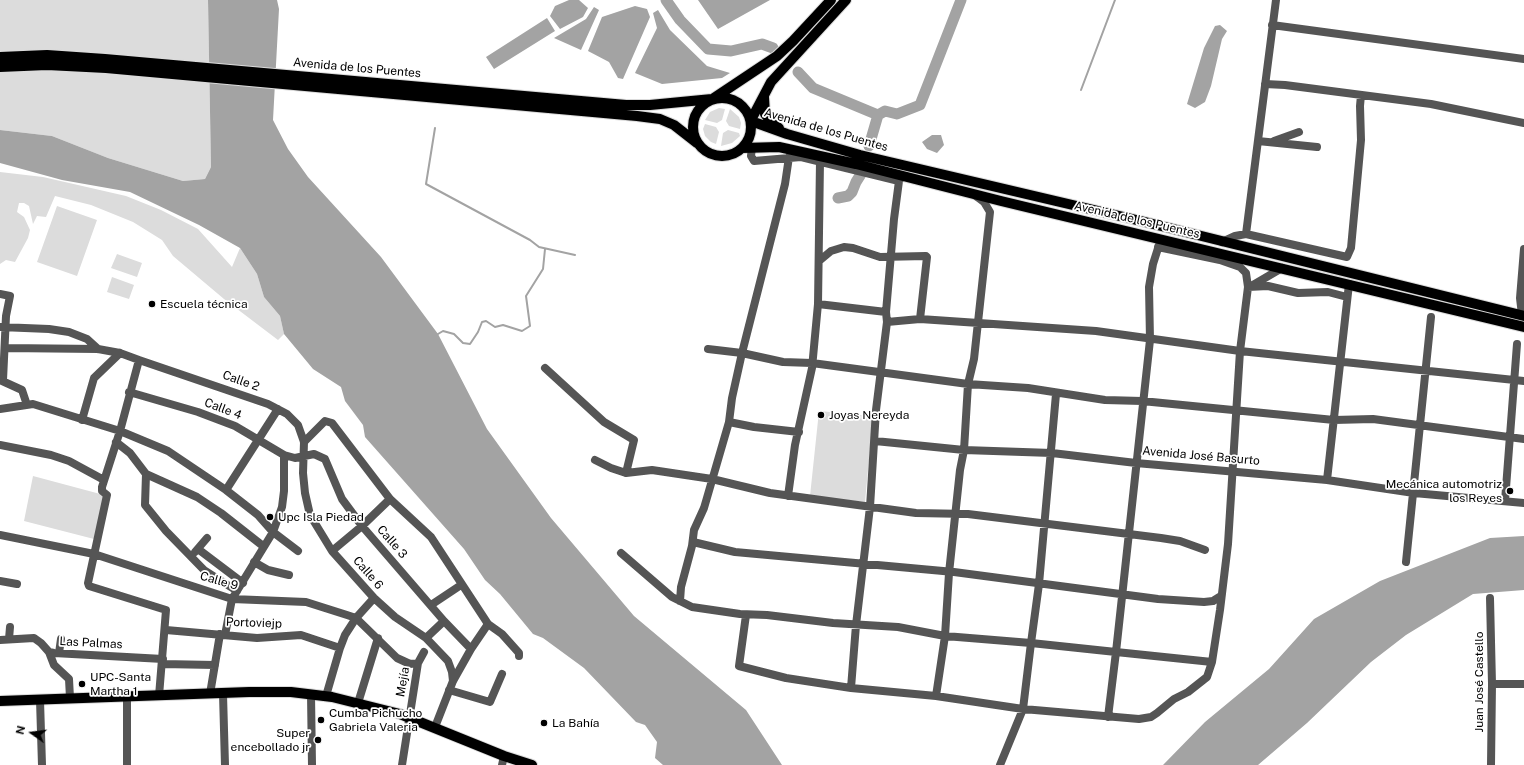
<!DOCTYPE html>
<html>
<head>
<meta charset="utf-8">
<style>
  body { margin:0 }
  #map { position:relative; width:1524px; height:765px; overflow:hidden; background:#fff; font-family:"Public Sans",sans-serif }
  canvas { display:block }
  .north { position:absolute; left:12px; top:713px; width:40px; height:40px; -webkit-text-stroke:3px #fff; paint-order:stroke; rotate:284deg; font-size:11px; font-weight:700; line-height:16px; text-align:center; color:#000 }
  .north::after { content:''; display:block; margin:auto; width:14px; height:18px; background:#000; clip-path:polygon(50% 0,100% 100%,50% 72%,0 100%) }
</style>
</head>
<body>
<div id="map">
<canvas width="1524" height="765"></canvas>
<div class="north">N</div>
</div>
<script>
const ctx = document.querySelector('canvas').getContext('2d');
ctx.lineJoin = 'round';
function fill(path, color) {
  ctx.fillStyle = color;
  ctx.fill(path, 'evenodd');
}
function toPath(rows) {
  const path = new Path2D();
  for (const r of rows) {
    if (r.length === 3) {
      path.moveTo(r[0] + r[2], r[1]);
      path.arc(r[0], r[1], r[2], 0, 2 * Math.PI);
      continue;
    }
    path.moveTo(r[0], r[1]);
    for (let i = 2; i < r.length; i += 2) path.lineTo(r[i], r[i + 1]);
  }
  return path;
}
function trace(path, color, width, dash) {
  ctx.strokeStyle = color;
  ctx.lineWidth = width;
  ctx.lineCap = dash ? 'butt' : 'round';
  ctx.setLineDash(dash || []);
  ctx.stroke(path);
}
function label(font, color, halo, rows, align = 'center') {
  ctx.font = font + ' "Public Sans",sans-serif';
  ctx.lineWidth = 3.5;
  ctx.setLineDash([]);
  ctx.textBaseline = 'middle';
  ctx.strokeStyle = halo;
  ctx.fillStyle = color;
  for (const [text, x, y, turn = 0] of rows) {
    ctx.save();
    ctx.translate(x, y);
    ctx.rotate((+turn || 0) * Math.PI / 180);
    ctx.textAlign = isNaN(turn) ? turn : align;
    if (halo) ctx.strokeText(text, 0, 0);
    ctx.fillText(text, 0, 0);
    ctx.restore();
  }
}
fill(toPath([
  [0,0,208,0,211,167,205,179,183,181,108,158,52,136,0,130],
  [719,108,725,109,722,120,717,123,705,120,710,112],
  [730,109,739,117,741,123,740,129,729,126,726,121],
  [705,124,716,127,719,132,716,144,711,142,705,136,703,129],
  [728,130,739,133,740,136,732,143,721,146,723,133],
  [0,172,43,177,126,196,161,210,198,229,232,267,240,248,257,274,264,297,280,316,284,334,278,340,224,299,173,256,162,240,133,222,91,205,55,196,46,217,37,216,33,224,29,206,24,203,19,203,17,212,24,217,30,230,28,238,15,262,6,260,0,264],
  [57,206,97,220,77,276,37,262],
  [117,254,142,263,137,277,111,268],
  [112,277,134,285,129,299,107,292],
  [819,411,873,416,865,502,810,496],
  [33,476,104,495,94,539,24,521]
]), '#dcdcdc');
fill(toPath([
  [208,0,277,0,279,9,273,120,288,149,308,177,381,257,438,334,487,429,551,518,634,616,746,710,782,765,663,765,655,758,657,742,645,725,636,722,584,668,543,638,533,634,500,594,485,580,464,549,365,437,363,425,345,401,341,387,313,369,284,334,280,316,264,297,257,274,240,248,199,225,130,192,62,180,0,163,0,130,52,136,108,158,183,181,205,179,211,167],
  [569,0,579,0,588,8,583,17,560,29,550,16,555,6],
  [698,0,770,0,718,29],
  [635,6,647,9,650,17,623,79,618,78,609,62,588,51,602,17],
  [594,7,599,10,581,50,554,38,586,19],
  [658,10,670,30,707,66,730,73,722,78,662,84,635,73,657,28,653,13],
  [547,18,555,31,494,69,486,57],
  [1220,25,1227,31,1222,39,1211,86,1205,102,1195,108,1187,104,1204,48,1215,26],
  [932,135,941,135,944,145,937,153,927,149,922,142],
  [1524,536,1524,590,1473,594,1406,635,1371,662,1307,723,1258,765,1163,765,1205,722,1269,669,1314,619,1380,581,1490,538]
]), '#a3a3a3');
trace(toPath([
  [1081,90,1115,0],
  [435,128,426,184,530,240,539,247,575,255],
  [438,334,443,331,454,334,463,343,470,344,478,332,482,322,486,321,495,327,503,325,522,331,530,326,526,296,543,269,545,249]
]), '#a3a3a3', 2);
trace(toPath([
  [666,0,680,20,708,49,731,51,762,44,773,48],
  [798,72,813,88,878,115],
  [869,146,878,115,885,111,897,114,920,105,961,0],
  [838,198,848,196,852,192,856,182,861,174]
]), '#a3a3a3', 11);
const major = toPath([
  [0,57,47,55,105,59,626,105,650,105,712,99],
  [0,67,47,65,106,68,637,116,660,119,674,125,697,143],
  [764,97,765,114,772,123,779,128],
  [722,127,29],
  [714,98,777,56,793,41,831,0],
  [751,120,771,82,846,0],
  [751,121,787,134,860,155,1145,222,1524,316],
  [742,148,779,147,856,164,1001,201,1524,327],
  [0,701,249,692,291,692,332,697,400,714,504,756,532,765]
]);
trace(major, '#dbdbdb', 12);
trace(toPath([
  [1272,25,1524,59],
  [1265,84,1285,85,1431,104,1524,123],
  [1258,141,1317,147],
  [1274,141,1299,132],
  [752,147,751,156,754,161,801,157,899,181],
  [789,157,785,184,742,353,783,362,812,363,968,384,1028,388,1105,400,1142,401,1334,420,1373,419,1524,439],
  [820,161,818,304,886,312],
  [1246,234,1276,0],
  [1222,242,1235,236,1246,234,1347,257,1351,248,1361,140,1360,106,1361,95],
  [819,261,831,251,844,247,853,248,880,257,926,256,927,257,920,319],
  [1253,285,1282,268],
  [1248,287,1268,286,1298,293,1328,292,1347,297],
  [0,294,10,296,6,316,3,380],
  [1522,315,1520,298,1524,249],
  [887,322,920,319,1096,331,1240,351,1524,381],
  [0,327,49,329,69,332,87,339,98,349],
  [5,348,98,349,120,353,139,360,120,431,102,487,102,491,107,495,88,583,89,586,166,610,159,696],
  [139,360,268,404,287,414,298,425,304,442,303,473,305,493,310,515,332,551,374,598,395,617,426,638,448,661,452,672,453,681],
  [545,368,604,422,634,440,626,473],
  [0,380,22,390,27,405],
  [129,392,198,412,235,426,284,455,295,458,314,454,325,459,342,499,362,526,444,621,471,649],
  [0,409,33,404,120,431,168,451,226,490,258,515,273,532,298,551],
  [82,420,94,378,120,353],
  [729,422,754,427,799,432],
  [875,441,964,450,1052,453,1136,463,1327,480,1414,493,1524,503],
  [116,442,130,453,146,474,197,497,221,513,263,546],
  [304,442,325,421,332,423,390,499,431,537,488,624,471,649,453,681,435,727],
  [0,445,51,455,69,461,104,480],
  [595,460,611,468,626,473,652,470,712,479,770,493,916,513,968,514,1161,538,1180,541,1205,550],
  [146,474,145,505,166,531,204,570,237,591],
  [1327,480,1349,284],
  [226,490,278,409],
  [788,496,795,445,812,368,818,304],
  [1505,501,1517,344],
  [0,535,94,554,232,599,306,602,347,615,356,618,397,658,410,664,418,663],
  [693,542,735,552,954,572,1158,599,1204,602,1213,601,1221,596],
  [198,549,243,583],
  [332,551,362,526,390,499],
  [195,552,207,538],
  [621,553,672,597,692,607,740,614,767,615,833,623,898,627,945,636,1031,643,1039,584,1056,394],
  [254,562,268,570,289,575],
  [1406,562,1431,317],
  [0,581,17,584],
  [1490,598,1492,684,1491,765],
  [680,601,681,587,692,546,694,530,704,508,729,422,732,398,742,353,708,349],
  [431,605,461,585],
  [746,615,739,666,786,678,851,688,936,696,1023,709,1139,719,1151,717,1157,713,1174,699,1188,692,1207,677,1212,662,1220,610,1228,544,1240,351,1248,287,1246,273,1240,267,1220,260,1158,247],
  [488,624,502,634,519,653,519,656],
  [166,630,257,638,301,635,340,648],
  [225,635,232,599,273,532,282,507,284,491,284,455],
  [426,638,444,621],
  [9,639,10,627],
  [0,640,34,638,41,643,49,652,54,653,163,659],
  [49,652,54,665,69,679,70,698],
  [59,653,61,639],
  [162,664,215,665],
  [1492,684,1524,684],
  [851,688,856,625,870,507,876,410,887,322,886,312,894,219,899,181,902,176],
  [449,690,490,702,502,674],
  [210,694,220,634],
  [223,694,225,765],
  [311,694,312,765],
  [326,696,340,648,345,635,356,618,374,598],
  [936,696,945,636,949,573,960,470,964,450,968,384,974,359,990,212,984,202,976,196],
  [40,700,42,765],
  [358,703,378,638],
  [1108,717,1116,652,1212,662],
  [127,765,127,697],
  [402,765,418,663,424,652],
  [502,765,504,756],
  [1000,765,1023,709,1031,643,1116,652,1150,340,1149,287,1153,264,1160,242]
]), '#555', 8);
trace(major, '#000', 10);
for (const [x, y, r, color] of [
  [152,304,4,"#000"],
  [821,415,4,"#000"],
  [1510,491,4,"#000"],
  [270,517,4,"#000"],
  [82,684,4,"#000"],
  [321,720,4,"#000"],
  [544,723,4,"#000"],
  [318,740,4,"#000"]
]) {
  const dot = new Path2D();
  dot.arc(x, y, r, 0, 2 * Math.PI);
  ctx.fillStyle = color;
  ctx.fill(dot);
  trace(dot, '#fff', 1.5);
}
label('12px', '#000', '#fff', [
  ["Avenida de los Puentes",357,68,5],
  ["Avenida de los Puentes",826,130,16],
  ["Avenida de los Puentes",1137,220,13],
  ["Calle 2",241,381,20],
  ["Calle 4",223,409,21],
  ["Avenida José Basurto",1201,456,5],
  ["Calle 3",392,542,49],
  ["Calle 6",368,573,49],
  ["Calle 9",219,581,16],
  ["Portoviejp",254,623,2],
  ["Las Palmas",91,643,3],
  ["Mejía",403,682,-80],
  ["Juan José Castello",1479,682,-90]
]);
label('12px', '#000', '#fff', [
  ["Escuela técnica",160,304],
  ["Joyas Nereyda",829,415],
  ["Mecánica automotriz",1502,484,"right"],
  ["los Reyes",1502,498,"right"],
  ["Upc Isla Piedad",278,517],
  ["UPC-Santa",90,677],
  ["Martha 1",90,691],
  ["Cumba Pichucho",329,713],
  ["Gabriela Valeria",329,727],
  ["La Bahía",552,723],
  ["Super",310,733,"right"],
  ["encebollado jr",310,747,"right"]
], 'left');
</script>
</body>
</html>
